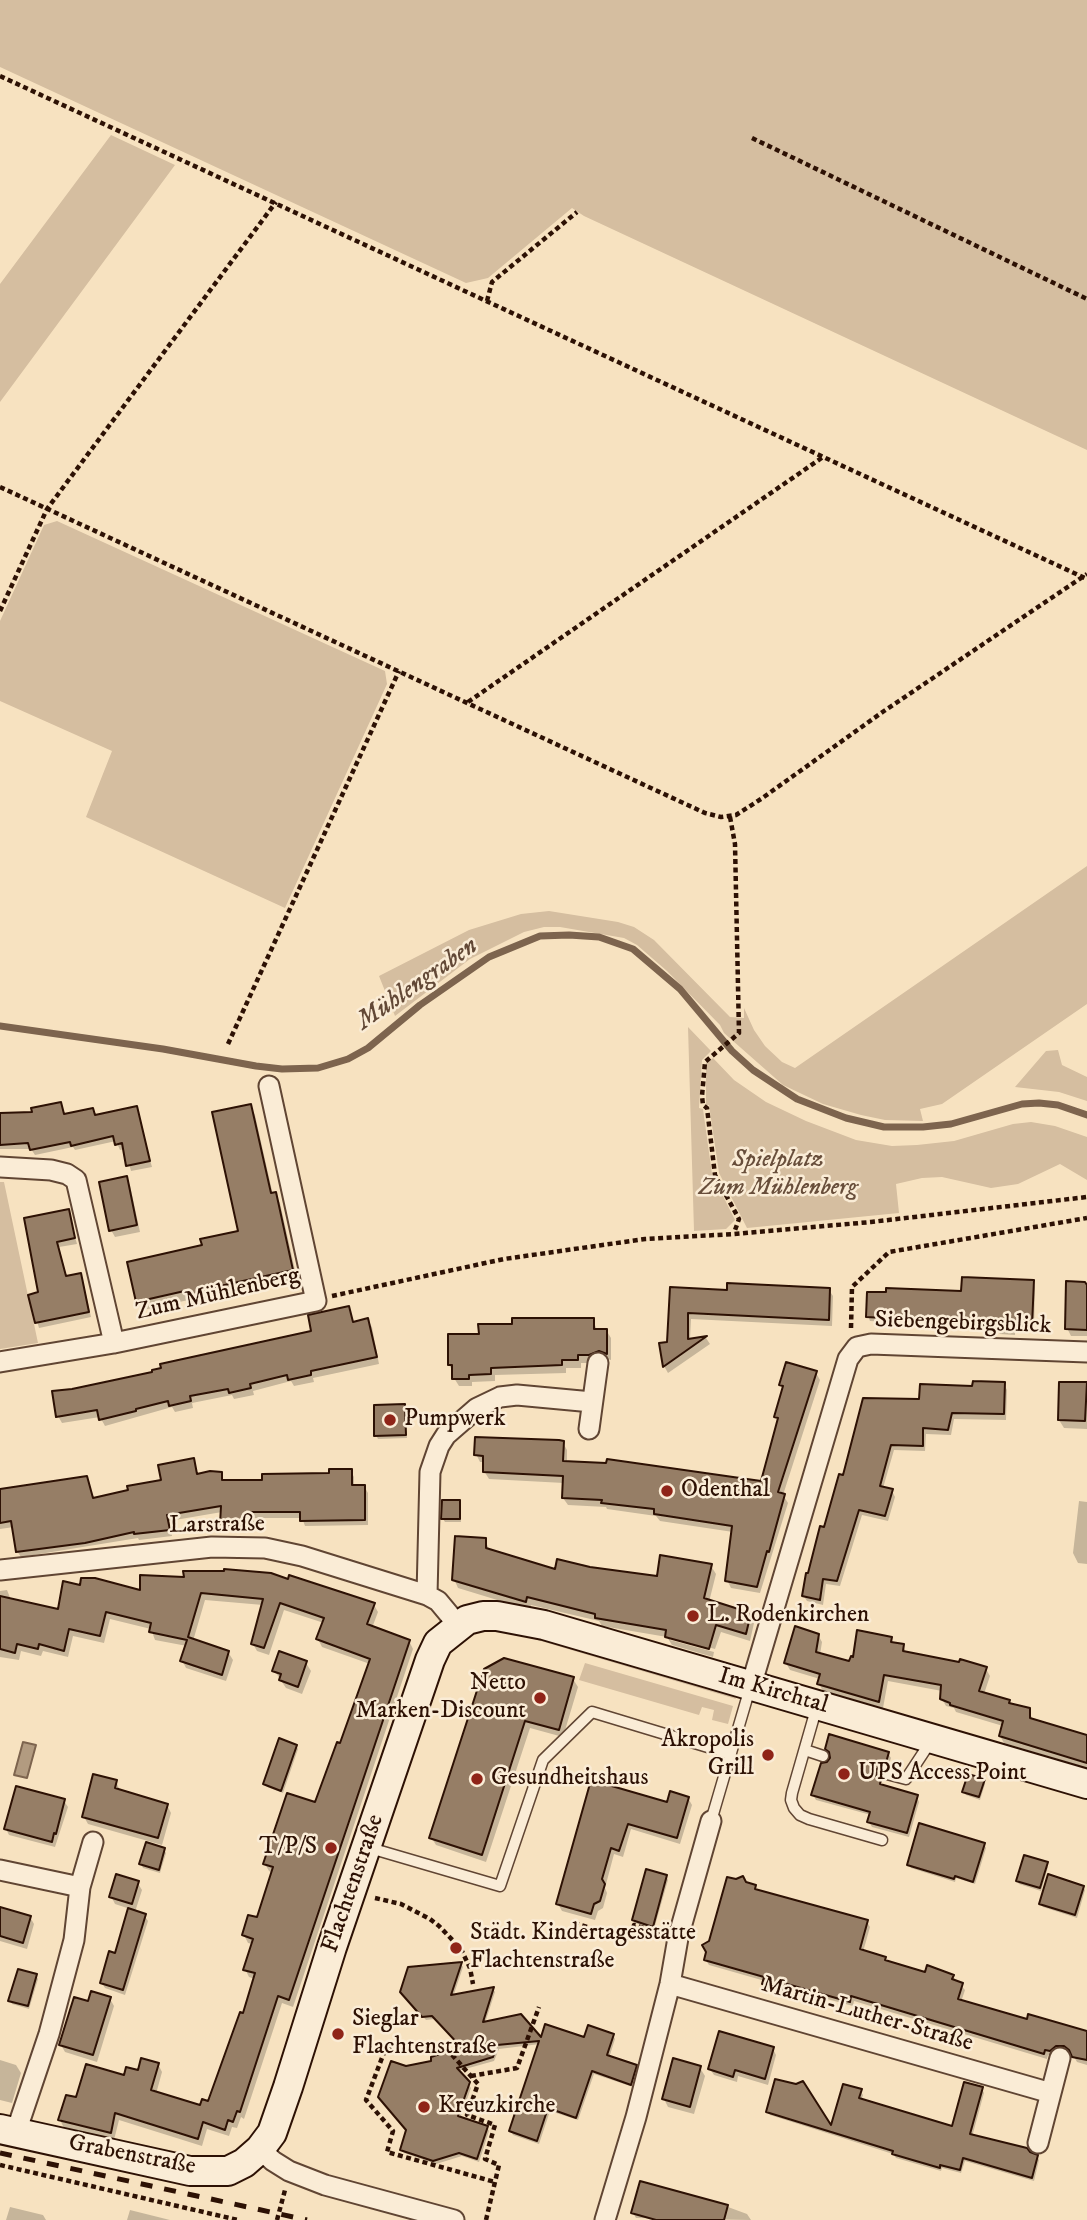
<!DOCTYPE html>
<html>
<head>
<meta charset="utf-8">
<style>
  body { margin:0 }
  canvas { display:block; background:#f7e2c0 }
</style>
</head>
<body>
<canvas width="1087" height="2220"></canvas>
<script>
const ctx = document.querySelector('canvas').getContext('2d');
ctx.lineJoin = 'round';
function fill(path, color) {
  ctx.fillStyle = color;
  ctx.fill(path, 'evenodd');
}
function toPath(rows) {
  const path = new Path2D();
  for (const r of rows) {
    path.moveTo(r[0], r[1]);
    for (let i = 2; i < r.length; i += 2) path.lineTo(r[i], r[i + 1]);
  }
  return path;
}
function trace(path, color, width, dash) {
  ctx.strokeStyle = color;
  ctx.lineWidth = width;
  ctx.lineCap = dash ? 'butt' : 'round';
  ctx.setLineDash(dash || []);
  ctx.stroke(path);
}
function label(font, color, halo, rows, align = 'center') {
  ctx.font = font + ' "IM FELL DW Pica",serif';
  ctx.lineWidth = 5;
  ctx.setLineDash([]);
  ctx.textBaseline = 'middle';
  ctx.strokeStyle = halo;
  ctx.fillStyle = color;
  for (const [text, x, y, turn = 0] of rows) {
    ctx.save();
    ctx.translate(x, y);
    ctx.rotate((+turn || 0) * Math.PI / 180);
    ctx.textAlign = isNaN(turn) ? turn : align;
    if (halo) ctx.strokeText(text, 0, 0);
    ctx.fillText(text, 0, 0);
    ctx.restore();
  }
}
fill(toPath([
  [0,0,1087,0,1087,450,584,216,572,208,488,278,466,283,0,67],
  [111,135,175,165,0,402,0,284],
  [57,521,385,671,387,684,285,908,86,817,112,751,0,701,0,621,44,525],
  [1087,866,1087,1004,942,1104,920,1109,923,1121,885,1120,861,1115,823,1104,783,1085,724,1033,720,1025,667,971,637,945,624,938,560,927,544,927,524,932,470,959,395,1016,379,976,469,930,521,914,549,911,618,922,634,927,654,940,730,1017,744,1018,744,1008,754,1030,765,1046,782,1062,795,1068],
  [688,1027,711,1051,702,1060,699,1108,703,1109,712,1174,735,1220,726,1229,694,1231],
  [1058,1050,1062,1065,1087,1077,1087,1101,1059,1092,1015,1087,1046,1051],
  [713,1058,734,1080,766,1102,806,1121,856,1140,892,1146,917,1145,954,1141,1013,1124,1031,1122,1055,1126,1087,1137,1087,1180,1060,1164,1018,1184,991,1188,942,1177,922,1178,896,1184,899,1213,747,1228,719,1173,709,1105,706,1105,706,1063],
  [0,1182,4,1182,38,1343,0,1349],
  [527,1633,733,1693,736,1699,524,1636],
  [585,1663,733,1706,728,1724,712,1720,714,1710,702,1707,699,1715,579,1680]
]), '#d5bea0');
const water = toPath([
  [23,1742,36,1745,27,1778,14,1775,23,1742]
]);
fill(water, '#b29b80');
trace(water, '#7d644e', 2);
fill(toPath([
  [60,1104,65,1116,93,1110,96,1115,136,1108,152,1167,131,1171,125,1149,120,1150,116,1141,75,1150,73,1147,35,1155,31,1149,0,1149,0,1115,34,1114],
  [250,1106,255,1115,273,1195,275,1194,280,1203,297,1279,215,1297,216,1300,197,1305,193,1299,143,1310,138,1301,204,1247,240,1232],
  [126,1178,130,1185,140,1232,115,1237,111,1230],
  [68,1211,77,1244,59,1247,67,1278,80,1275,83,1280,91,1317,39,1328,30,1296,40,1294,26,1220],
  [1033,1282,1035,1287,1034,1330,1015,1329,1015,1335,1000,1334,996,1329,889,1326,887,1322,870,1321,868,1316,887,1294,963,1293],
  [1087,1288,1087,1336,1071,1336,1067,1328],
  [672,1289,729,1292,829,1290,833,1296,832,1326,691,1319,690,1339,706,1338,710,1344,668,1373,664,1366,661,1345,669,1344],
  [348,1308,354,1323,368,1320,372,1327,379,1364,313,1378,314,1382,294,1386,291,1381,253,1391,254,1395,234,1399,232,1395,192,1403,193,1408,175,1412,172,1407,105,1426,100,1417,62,1423,58,1416,154,1373,313,1332],
  [593,1320,597,1330,606,1330,611,1338,611,1360,604,1358,594,1363,581,1363,581,1368,566,1368,566,1373,495,1375,495,1381,472,1382,472,1386,459,1386,454,1378,454,1373,449,1365,480,1336],
  [816,1373,820,1380,783,1495,788,1503,760,1593,731,1588,727,1580,733,1532,660,1521,656,1516,607,1509,606,1507,568,1505,563,1498,564,1483,489,1479,484,1471,485,1462,480,1462,476,1454,563,1443,567,1450,567,1463,762,1483,779,1422,776,1416,784,1389,781,1385],
  [1061,1383,1087,1385,1087,1429,1064,1428,1059,1420],
  [1004,1384,1007,1390,1006,1420,954,1419,951,1435,926,1434,925,1451,894,1450,883,1488,892,1491,895,1497,888,1521,862,1515,840,1586,826,1584,823,1605,807,1601,803,1595,809,1576,845,1477,921,1401,974,1388],
  [404,1406,407,1438,378,1439,376,1435],
  [193,1460,198,1475,221,1473,224,1482,263,1482,331,1475,351,1471,354,1477,354,1487,364,1486,368,1493,368,1525,305,1526,302,1518,254,1518,253,1532,225,1530,222,1524,222,1512,169,1521,172,1536,139,1540,138,1538,21,1557,17,1551,14,1527,0,1529,0,1490,86,1478,94,1499,163,1481],
  [1079,1501,1087,1502,1087,1564,1078,1563,1073,1553],
  [459,1502,461,1522,445,1522,443,1519],
  [485,1540,490,1551,556,1571,589,1568,658,1578,711,1566,716,1574,709,1602,750,1614,754,1623,750,1641,721,1632,715,1649,670,1637,670,1640,714,1652,713,1657,672,1645,667,1637,602,1626,599,1621,531,1605,530,1610,458,1588,454,1579],
  [142,1577,374,1605,378,1612,372,1628,409,1641,413,1649,293,2007,282,2003,244,2119,241,2117,237,2128,232,2127,229,2136,207,2129,202,2146,119,2120,114,2140,64,2128,60,2120,78,2099,125,2077,158,2064,162,2072,156,2094,201,2107,209,2103,244,2015,255,1979,249,1977,245,1969,253,1944,248,1943,244,1935,258,1920,273,1873,269,1871,265,1864,316,1805,341,1745,370,1664,322,1647,318,1639,324,1623,284,1610,269,1655,257,1651,253,1644,263,1605,205,1600,193,1641,228,1652,233,1660,226,1681,186,1668,182,1660,187,1646,155,1640,151,1629,110,1619,104,1643,73,1636,68,1657,43,1651,41,1656,21,1651,19,1660,0,1657,0,1591,7,1590,11,1600,59,1611,81,1587,141,1592],
  [818,1635,822,1642,820,1655,851,1663,891,1638,894,1644,903,1646,907,1654,986,1669,990,1676,984,1694,1029,1710,1033,1721,1087,1737,1087,1768,1004,1743,1000,1736,1003,1726,956,1712,954,1708,946,1706,942,1699,942,1691,888,1681,883,1708,823,1691,819,1684,820,1679,790,1670,786,1663],
  [306,1663,311,1671,302,1694,286,1688,274,1670],
  [486,1670,573,1679,578,1687,563,1737,530,1728,486,1862,436,1845,431,1837],
  [296,1746,298,1749,283,1793,267,1787,265,1784],
  [827,1748,888,1753,891,1758,887,1770,883,1771,878,1776,878,1780,883,1787,917,1797,919,1802,909,1837,872,1827,869,1822,871,1815,816,1800,813,1795,832,1758],
  [116,1781,120,1791,167,1805,171,1813,162,1845,88,1824,84,1817],
  [984,1781,985,1784,980,1800,966,1795,964,1792],
  [592,1782,668,1804,688,1798,692,1805,680,1844,631,1829,623,1857,614,1854,605,1888,607,1893,603,1908,598,1911,595,1920,562,1911,558,1904],
  [64,1801,68,1807,55,1847,9,1835,6,1829],
  [984,1844,986,1848,975,1884,956,1878,955,1882,911,1868,909,1864],
  [164,1850,166,1853,160,1873,143,1868,141,1864],
  [1046,1864,1048,1867,1041,1891,1019,1884,1017,1881],
  [666,1876,668,1880,654,1929,635,1923,633,1920],
  [137,1882,142,1890,135,1912,144,1915,148,1921,125,1995,105,1988,102,1983,116,1955,130,1909,115,1904,111,1896],
  [745,1884,755,1887,758,1892,867,1922,870,1927,863,1952,885,1958,887,1962,926,1974,952,1976,965,1990,961,2002,1028,2021,1087,2033,1087,2065,1077,2062,1073,2055,1067,2051,1059,2052,1054,2056,1048,2055,1047,2059,854,2001,853,2006,790,1989,788,1995,767,1989,765,1981,709,1965,705,1959,711,1942],
  [1083,1887,1085,1890,1077,1918,1043,1907,1041,1904],
  [0,1909,30,1917,34,1924,27,1949,0,1941],
  [461,1964,463,1967,453,1997,493,1989,495,1992,485,2023,541,2040,613,2035,615,2039,609,2058,635,2067,638,2071,633,2087,594,2074,578,2120,550,2111,539,2144,513,2135,511,2131,540,2044,499,2049,494,2061,458,2071,471,2088,460,2119,487,2127,489,2131,479,2162,462,2156,436,2164,404,2153,402,2150,408,2131,406,2068,433,2062,463,2048,435,2019,426,2020,405,1996],
  [36,1976,38,1979,29,2009,12,2004,10,2000],
  [110,1999,114,2006,97,2062,65,2052,61,2045,89,2004],
  [773,2049,776,2055,768,2085,738,2076,737,2082,714,2075,710,2069],
  [0,2060,16,2065,21,2073,12,2103,0,2100],
  [700,2068,705,2076,694,2114,668,2107,664,2099],
  [982,2089,984,2093,972,2137,1037,2156,1039,2160,1034,2181,965,2161,961,2173,942,2168,941,2171,896,2158,893,2154,770,2115,768,2111,832,2130,860,2091,863,2095,861,2101,953,2128],
  [641,2183,728,2207,747,2214,751,2220,636,2218,633,2213],
  [10,2207,43,2215,46,2220,6,2220],
  [130,2210,170,2220,127,2220]
]), '#0003');
trace(toPath([
  [0,1026,163,1049,256,1066,282,1069,318,1068,348,1059,368,1048,420,1005,489,957,540,936,569,935,599,937,633,949,680,989,732,1051,753,1070,797,1099,846,1118,884,1127,923,1127,951,1124,1022,1104,1039,1103,1058,1105,1087,1115]
]), '#7d644e', 7);
const building = toPath([
  [61,1102,64,1114,93,1108,95,1115,137,1106,150,1161,126,1166,122,1143,115,1145,113,1136,71,1146,70,1142,30,1150,28,1143,0,1145,0,1113,32,1112,31,1108,61,1102],
  [251,1104,271,1193,276,1192,293,1270,211,1288,212,1291,190,1296,189,1290,136,1302,127,1262,202,1245,200,1239,238,1231,212,1112,251,1104],
  [127,1176,137,1225,109,1231,99,1182,127,1176],
  [69,1209,75,1238,57,1242,66,1276,81,1273,89,1312,35,1323,28,1295,38,1292,24,1218,69,1209],
  [962,1277,1034,1280,1032,1326,1014,1325,1013,1331,995,1330,995,1325,885,1321,885,1318,866,1317,867,1292,886,1292,886,1288,961,1291,962,1277],
  [1066,1281,1085,1282,1087,1285,1087,1330,1065,1329,1066,1281],
  [727,1283,830,1288,829,1320,688,1313,688,1339,707,1336,663,1367,659,1343,667,1342,670,1287,727,1290,727,1283],
  [349,1306,353,1322,368,1318,377,1357,311,1371,311,1375,288,1380,287,1375,250,1384,251,1388,229,1393,228,1389,190,1396,191,1401,169,1406,168,1401,136,1409,136,1411,99,1420,97,1410,56,1417,52,1391,72,1389,152,1372,152,1370,161,1368,160,1364,311,1331,308,1315,349,1306],
  [512,1318,594,1318,594,1329,607,1329,607,1354,599,1351,589,1355,578,1355,578,1360,562,1360,562,1365,491,1368,491,1374,469,1375,469,1379,452,1379,452,1365,448,1365,448,1334,479,1334,478,1324,512,1324,512,1318],
  [786,1362,817,1371,778,1492,785,1494,769,1552,767,1551,757,1587,725,1581,732,1526,654,1514,654,1509,601,1503,602,1500,562,1498,563,1476,483,1472,483,1456,474,1455,475,1437,559,1440,564,1441,563,1461,606,1463,607,1459,761,1481,778,1418,774,1417,783,1386,779,1385,786,1362],
  [973,1381,1005,1382,1004,1414,952,1413,948,1430,923,1428,923,1446,891,1445,880,1486,893,1489,885,1516,859,1510,837,1581,823,1579,820,1600,802,1596,806,1573,808,1573,820,1526,824,1527,839,1474,843,1475,863,1398,919,1399,920,1384,972,1386,973,1381],
  [1059,1382,1087,1382,1085,1421,1058,1420,1059,1382],
  [405,1404,406,1435,374,1436,374,1405,405,1404],
  [194,1458,197,1474,210,1471,222,1472,222,1480,262,1480,262,1474,329,1473,329,1469,352,1469,352,1485,365,1485,365,1520,300,1521,300,1512,251,1512,250,1527,220,1524,221,1506,167,1515,170,1530,134,1534,134,1532,85,1543,16,1552,11,1521,0,1523,0,1489,87,1476,93,1498,128,1490,127,1486,161,1480,158,1465,194,1458],
  [442,1500,460,1500,460,1519,441,1519,442,1500],
  [455,1536,486,1538,486,1548,555,1569,557,1559,590,1567,657,1576,660,1555,712,1564,704,1598,751,1613,746,1634,716,1625,709,1649,665,1637,666,1630,595,1618,595,1614,527,1597,526,1602,452,1580,455,1536],
  [224,1569,271,1573,288,1579,289,1575,375,1603,367,1624,410,1640,289,2000,278,1996,240,2112,237,2111,233,2122,228,2120,225,2130,203,2122,198,2139,115,2113,111,2133,58,2120,66,2095,76,2097,86,2064,124,2075,126,2067,138,2070,141,2058,159,2063,151,2090,200,2105,202,2099,208,2101,240,2012,243,2013,255,1973,243,1970,253,1939,242,1935,248,1915,257,1917,273,1867,263,1864,287,1793,315,1802,337,1742,340,1743,370,1659,316,1639,324,1618,280,1603,264,1648,251,1644,263,1599,201,1593,188,1637,229,1651,222,1675,180,1661,187,1640,149,1632,151,1623,106,1612,100,1636,69,1629,64,1651,39,1644,38,1649,17,1644,15,1653,0,1649,0,1596,58,1609,63,1581,80,1585,81,1578,95,1578,140,1590,140,1575,184,1577,183,1571,224,1571,224,1569],
  [795,1626,819,1634,816,1652,849,1661,851,1656,853,1657,857,1630,892,1637,891,1642,904,1644,903,1651,959,1662,960,1659,987,1667,979,1691,1010,1700,1009,1703,1030,1708,1030,1718,1087,1735,1087,1763,999,1736,1003,1721,950,1705,950,1703,940,1699,941,1685,884,1675,879,1702,817,1684,820,1674,784,1663,795,1626],
  [279,1651,307,1661,298,1687,279,1680,281,1674,272,1671,279,1651],
  [504,1658,574,1677,559,1730,525,1721,482,1855,429,1838,484,1669,504,1658],
  [829,1734,889,1752,885,1766,880,1766,876,1770,876,1776,881,1780,880,1784,918,1795,907,1833,867,1822,870,1812,811,1795,821,1763,827,1762,830,1758,829,1752,825,1749,829,1734],
  [279,1738,297,1745,281,1791,263,1784,279,1738],
  [93,1774,117,1780,115,1788,168,1804,158,1838,82,1817,93,1774],
  [968,1774,985,1779,979,1797,962,1792,968,1774],
  [591,1780,667,1802,670,1791,689,1797,677,1838,628,1824,619,1851,611,1848,602,1879,605,1884,600,1901,594,1904,591,1914,556,1904,591,1780],
  [16,1786,65,1799,56,1834,54,1833,52,1842,4,1829,16,1786],
  [919,1823,985,1843,973,1882,955,1876,954,1879,907,1865,919,1823],
  [146,1842,165,1848,159,1870,139,1864,146,1842],
  [1024,1855,1048,1862,1040,1888,1016,1881,1024,1855],
  [646,1869,667,1875,653,1927,632,1920,646,1869],
  [116,1874,139,1881,132,1904,109,1897,116,1874],
  [1048,1874,1084,1886,1075,1915,1039,1904,1048,1874],
  [743,1876,746,1882,756,1885,755,1889,868,1920,860,1949,886,1957,885,1960,925,1972,927,1965,954,1975,952,1979,963,1983,958,1999,1027,2019,1028,2014,1087,2031,1087,2060,1072,2057,1069,2050,1064,2046,1056,2046,1050,2051,1045,2050,1044,2054,851,1996,850,2002,787,1984,786,1990,762,1984,764,1977,704,1960,706,1952,702,1945,709,1941,727,1877,736,1879,743,1876],
  [0,1907,31,1916,23,1943,0,1936,0,1907],
  [128,1908,146,1914,123,1990,100,1983,109,1951,115,1953,128,1908],
  [462,1962,451,1995,494,1987,483,2022,521,2014,541,2037,545,2024,584,2037,588,2025,614,2034,607,2055,637,2065,631,2085,592,2071,576,2118,548,2108,537,2141,509,2131,539,2041,497,2045,493,2057,457,2068,470,2082,458,2116,488,2126,477,2159,459,2153,433,2161,400,2150,406,2130,378,2097,391,2061,406,2066,431,2061,431,2057,461,2047,432,2016,422,2017,400,1992,408,1967,462,1962],
  [18,1969,37,1974,28,2006,8,2001,18,1969],
  [91,1991,111,1997,93,2055,59,2045,74,1997,88,2001,91,1991],
  [719,2031,774,2047,765,2079,735,2070,733,2077,708,2069,719,2031],
  [673,2058,701,2066,690,2107,662,2099,673,2058],
  [775,2079,796,2084,803,2081,831,2125,843,2084,862,2089,859,2098,952,2126,964,2082,983,2087,970,2134,1027,2148,1030,2152,1038,2155,1032,2178,963,2158,960,2170,940,2165,940,2168,892,2154,893,2151,766,2112,775,2079],
  [640,2181,728,2205,724,2220,656,2220,631,2213,640,2181]
]);
fill(building, '#967e66');
trace(building, '#2d1104', 2);
const lane = toPath([
  [817,1706,792,1793,791,1800,794,1808,800,1815,809,1819,882,1840],
  [805,1750,823,1756],
  [883,1773,906,1779,931,1741],
  [711,1821,750,1688],
  [370,1848,500,1886,543,1760,592,1712,731,1754]
]);
const street = toPath([
  [0,1167,51,1170,67,1174,76,1180,114,1343],
  [0,1362,114,1343,316,1301,269,1086],
  [589,1429,598,1363],
  [0,1570,212,1547,265,1548,302,1556,427,1595,438,1601,458,1625],
  [427,1595,430,1472,439,1446,446,1435,477,1408,500,1397,517,1395,592,1402],
  [751,1686,848,1359,857,1347,871,1344,1087,1352],
  [0,1870,80,1887],
  [670,1984,1051,2093],
  [16,2132,49,2034,74,1940,80,1887,93,1842],
  [1038,2143,1060,2058],
  [260,2149,273,2161,289,2171,325,2185,454,2220],
  [605,2220,636,2117,670,1984,678,1938,711,1821]
]);
const secondary = toPath([
  [0,2129,190,2171,228,2171,244,2163,260,2149,272,2133,288,2087,332,1947,430,1660,438,1643,467,1620,483,1616,497,1616,544,1625,1087,1784]
]);
trace(lane, '#604533', 13);
trace(street, '#604533', 23);
trace(secondary, '#2d1104', 32);
trace(toPath([
  [0,76,1087,579],
  [752,138,1087,299],
  [487,301,492,282,577,212],
  [0,487,705,813,721,817,736,815,761,799,884,711,1087,574],
  [0,611,47,509,276,202],
  [468,702,823,457],
  [730,817,735,844,739,1033,705,1062,702,1096,703,1105,707,1108,715,1175,739,1219,734,1233],
  [228,1044,399,671],
  [332,1296,504,1259,645,1239,734,1234,871,1222,1087,1197],
  [851,1328,852,1287,889,1252,1087,1218],
  [375,1898,401,1904,430,1919,439,1926,461,1949,470,1968,473,1984],
  [574,1923,626,1939,631,1936,634,1925,661,1933],
  [471,2076,517,2068,539,2007],
  [0,2165,238,2220],
  [277,2220,285,2190],
  [486,2220,499,2165,485,2159,495,2125,467,2115,478,2084,446,2048,438,2044,385,2050,366,2100,393,2131,387,2152,495,2182]
]), '#2d1104', 4.5, [5, 3.5]);
trace(lane, '#faecd6', 10);
trace(street, '#faecd6', 19);
trace(secondary, '#faecd6', 28);
trace(toPath([
  [0,2153,307,2220]
]), '#2d1104', 5, [12, 12]);
for (const [x, y, r, color] of [
  [390,1420,7,"#8f2418"],
  [667,1491,7,"#8f2418"],
  [693,1616,7,"#8f2418"],
  [540,1698,7,"#8f2418"],
  [768,1755,7,"#8f2418"],
  [844,1774,7,"#8f2418"],
  [477,1779,7,"#8f2418"],
  [331,1848,7,"#8f2418"],
  [456,1948,7,"#8f2418"],
  [338,2034,7,"#8f2418"],
  [424,2107,7,"#8f2418"]
]) {
  const dot = new Path2D();
  dot.arc(x, y, r, 0, 2 * Math.PI);
  ctx.fillStyle = color;
  ctx.fill(dot);
  trace(dot, '#faecd6', 2.5);
}
label('italic 24px', '#684e3b', '#faecd6', [
  ["Spielplatz",778,1161],
  ["Zum Mühlenberg",778,1189]
]);
label('24px', '#2d1104', '#faecd6', [
  ["Zum Mühlenberg",218,1295,-13],
  ["Siebengebirgsblick",963,1324,2],
  ["Larstraße",217,1526,-1],
  ["Im Kirchtal",773,1692,16],
  ["Flachtenstraße",354,1884,-71],
  ["Martin-Luther-Straße",867,2015,16],
  ["Grabenstraße",132,2156,11]
]);
label('24px', '#2d1104', '#faecd6', [
  ["Pumpwerk",404,1420],
  ["Odenthal",681,1491],
  ["L. Rodenkirchen",707,1616],
  ["Netto",526,1684,"right"],
  ["Marken-Discount",526,1712,"right"],
  ["Akropolis",754,1741,"right"],
  ["Grill",754,1769,"right"],
  ["UPS Access Point",858,1774],
  ["Gesundheitshaus",491,1779],
  ["T/P/S",317,1848,"right"],
  ["Städt. Kindertagesstätte",470,1934],
  ["Flachtenstraße",470,1962],
  ["Sieglar",352,2020],
  ["Flachtenstraße",352,2048],
  ["Kreuzkirche",438,2107]
], 'left');
label('italic 26px', '#624836', '#faecd6', [
  ["Mühlengraben",418,985,-35]
]);
</script>
</body>
</html>
